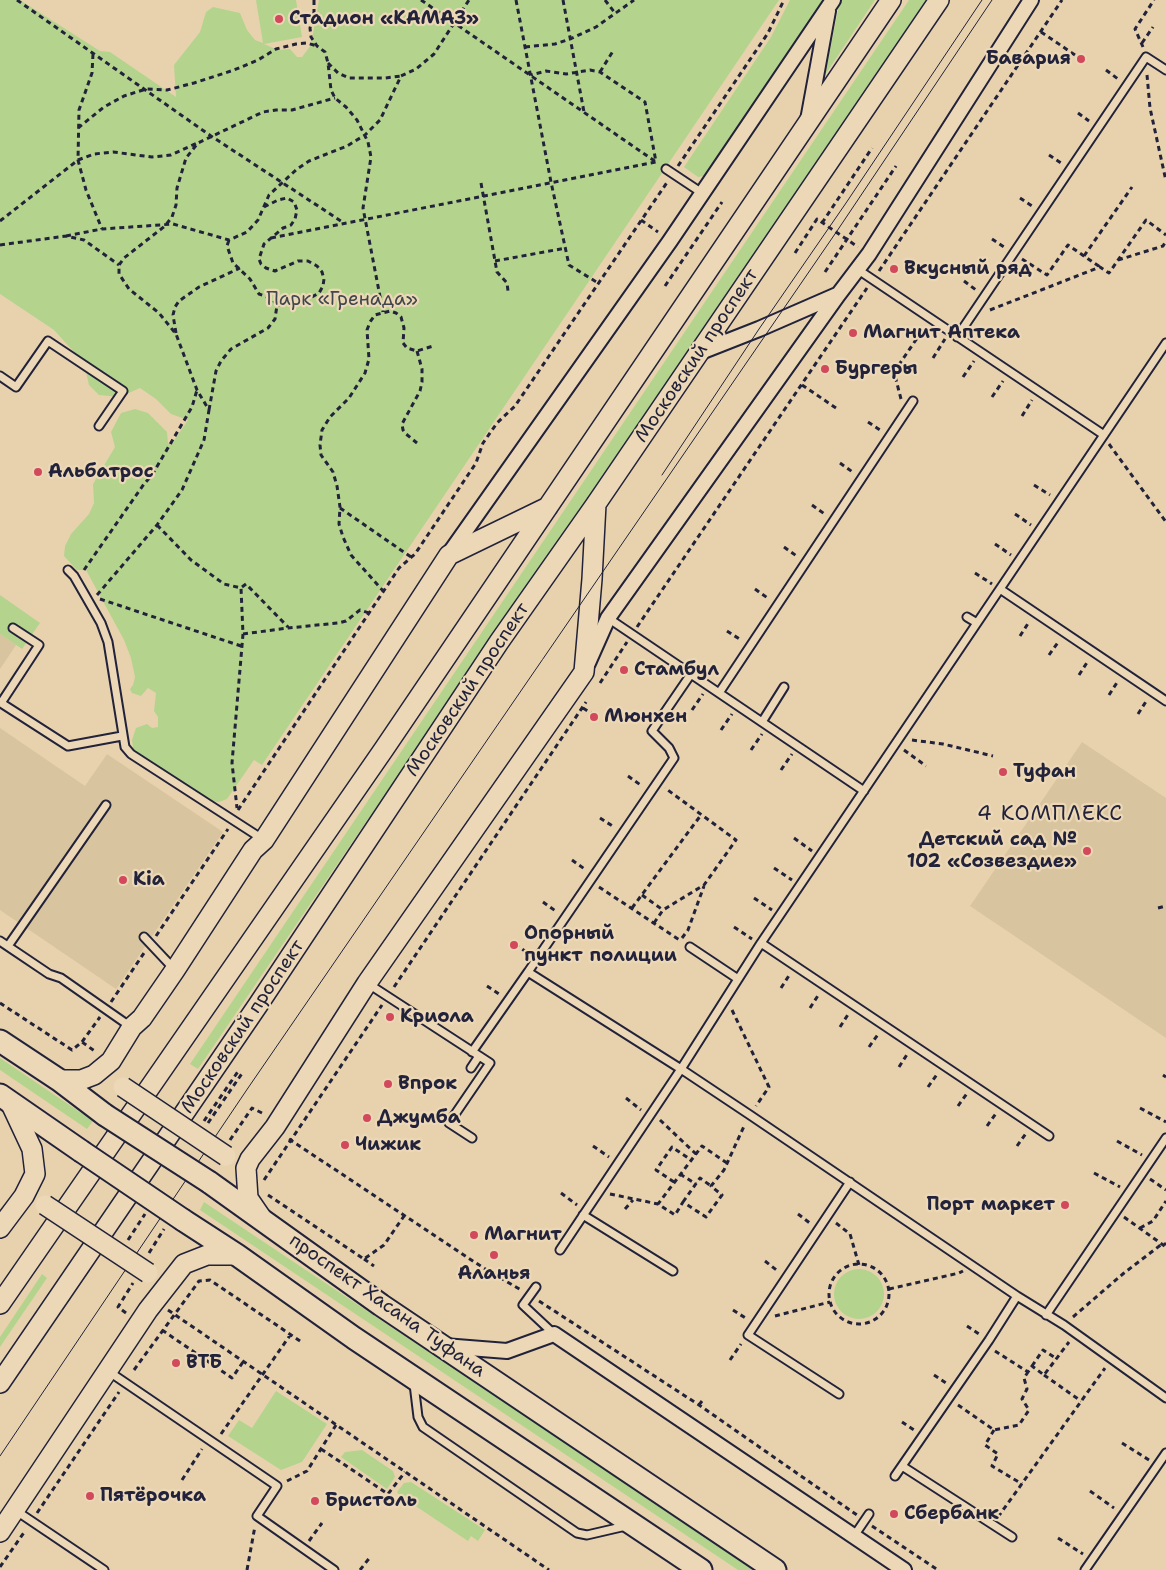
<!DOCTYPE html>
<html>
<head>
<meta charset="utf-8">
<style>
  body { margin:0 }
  canvas { display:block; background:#e7d2ad }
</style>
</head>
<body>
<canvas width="1166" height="1570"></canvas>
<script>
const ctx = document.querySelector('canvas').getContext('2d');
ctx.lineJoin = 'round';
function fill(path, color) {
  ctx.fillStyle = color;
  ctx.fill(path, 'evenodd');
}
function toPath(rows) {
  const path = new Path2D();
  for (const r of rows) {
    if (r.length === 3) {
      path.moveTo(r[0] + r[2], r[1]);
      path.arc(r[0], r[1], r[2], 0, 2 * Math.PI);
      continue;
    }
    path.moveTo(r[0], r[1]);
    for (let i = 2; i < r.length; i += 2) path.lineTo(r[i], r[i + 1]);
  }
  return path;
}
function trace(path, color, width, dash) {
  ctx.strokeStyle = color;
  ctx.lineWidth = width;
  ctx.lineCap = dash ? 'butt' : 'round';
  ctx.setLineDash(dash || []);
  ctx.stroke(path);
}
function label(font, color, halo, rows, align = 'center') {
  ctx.font = font + ' "Shantell Sans",sans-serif';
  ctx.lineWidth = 4.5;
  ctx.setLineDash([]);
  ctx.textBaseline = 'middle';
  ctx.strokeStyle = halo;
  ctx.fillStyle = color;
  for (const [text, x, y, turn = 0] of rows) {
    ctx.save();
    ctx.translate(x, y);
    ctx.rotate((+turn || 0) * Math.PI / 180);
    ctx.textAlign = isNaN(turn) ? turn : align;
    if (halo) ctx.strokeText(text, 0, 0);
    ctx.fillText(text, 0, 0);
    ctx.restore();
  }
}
fill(toPath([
  [0,634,16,645,0,669],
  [0,728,85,786,107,754,223,832,116,989,0,910],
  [1082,742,1166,798,1166,1038,970,906]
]), '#d8c49e');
fill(toPath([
  [0,0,20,0,100,51,110,52,176,97,174,65,200,32,206,12,213,7,240,13,247,30,255,40,263,43,256,0,296,0,302,37,264,44,278,50,290,49,297,57,302,57,311,45,319,0,779,0,262,765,254,760,227,799,219,802,209,801,138,755,133,748,132,740,136,728,147,724,152,728,158,727,158,717,154,711,156,693,148,688,141,696,132,693,130,689,133,685,135,677,131,658,124,640,86,570,77,570,64,556,65,546,71,534,89,514,94,503,93,484,115,447,111,432,121,413,135,409,148,413,167,432,168,443,171,445,188,420,171,414,156,399,140,388,120,397,99,395,89,385,84,363,54,330,0,294],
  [790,0,828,0,709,175,698,177,684,167,771,37],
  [840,0,875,0,825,75],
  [909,0,927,0,463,685,366,822,198,1069,190,1064],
  [0,595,40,623,22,649,0,634],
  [0,1058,93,1121,87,1129,0,1070],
  [204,1202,755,1570,738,1570,200,1210],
  [859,1294,25],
  [42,1274,47,1278,0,1347,0,1337],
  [276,1391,327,1424,302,1462,281,1470,228,1436,239,1420,252,1428],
  [362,1450,393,1471,395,1477,387,1489,341,1457,345,1452],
  [411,1482,485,1530,478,1541,471,1536,468,1541,399,1495,397,1492,404,1483]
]), '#b4d48e');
const service = toPath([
  [666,169,702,193],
  [857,269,1104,435],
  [957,337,1146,57,1166,70],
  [0,376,16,387,48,341,123,391,99,426],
  [68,570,74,576,101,623,108,642,125,747,131,754,264,840],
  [1000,589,1166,701],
  [967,617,977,623],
  [608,618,864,791],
  [13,628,39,645,1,703,68,746,122,736],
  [691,674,652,731,669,748,674,758,528,972,681,1069,750,1115,1017,1296,1064,1325,1166,1398],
  [719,693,913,401],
  [762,722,784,687],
  [144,937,175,970],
  [0,941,49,974,61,978,131,1027],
  [761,943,1049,1136],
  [8,946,106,805],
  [690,947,738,979],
  [367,983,490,1063,449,1123,472,1138],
  [472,1052,528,972],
  [471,1068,479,1056],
  [583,1215,673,1271],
  [560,1250,681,1069,761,943,1166,343],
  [536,1287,523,1305,554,1334],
  [1046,1315,1166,1138],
  [108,1371,277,1486,257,1516,334,1570],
  [414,1384,418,1417,423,1427,577,1533,587,1535,626,1526],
  [839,1394,748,1335,850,1182],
  [902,1466,1012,1537],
  [895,1476,989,1340,1017,1296],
  [15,1510,104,1570],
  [854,1536,869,1514],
  [1085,1570,1166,1453]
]);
const minor = toPath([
  [808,120,828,11],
  [698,353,759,329,837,295],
  [449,554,670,241,833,0],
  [588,663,608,618,838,295,869,254,1031,0],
  [444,1346,507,1351,554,1334,904,1570]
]);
const secondary = toPath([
  [59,1080,81,1080,94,1075,111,1061,132,1027,142,1018,175,970,253,850,264,840,449,555,548,507],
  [261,1217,248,1198,246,1168,250,1159,275,1127,367,983,584,672,592,579,596,504],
  [0,1228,24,1196,35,1174,32,1149,10,1102],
  [0,1304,384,749,891,0],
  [0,1383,258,1005,499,642,596,504,939,0],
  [0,1532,148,1310,184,1264,207,1255,237,1255]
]);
const primary = toPath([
  [0,1041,59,1080,105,1115],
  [0,1095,81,1151],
  [209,1182,381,1305,775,1570],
  [183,1220,237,1255,354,1338,701,1570]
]);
trace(service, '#22223b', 11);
trace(minor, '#22223b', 18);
trace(secondary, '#22223b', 22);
trace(primary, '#22223b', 25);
trace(toPath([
  [17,0,211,136,344,223],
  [314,0,314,12,310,28,311,37,317,46,325,52,328,63,331,90,335,98,346,107,357,120,368,142,371,157,363,208,383,312],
  [421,0,656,162],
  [516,0,551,182,569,265,598,283],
  [563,0,584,112],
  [605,0,615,13],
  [1041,32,1078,57],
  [1142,43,1153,27],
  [525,47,555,44,570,39,596,27,634,0],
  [1143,47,1135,29,1154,0],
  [93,54,92,73,79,110,78,160,86,190,102,229],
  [328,63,338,73,349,78,385,78,401,76],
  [1106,70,1118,79],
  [600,72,613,51],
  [1147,75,1150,108,1166,181],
  [1078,113,1089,121],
  [78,128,104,107,124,96,146,89,167,90,194,83,234,70,258,60,276,49,296,44,307,43,317,46],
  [1049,155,1061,163],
  [678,166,768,33,784,0],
  [481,183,497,272,507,283,508,291],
  [1020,198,1032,206],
  [264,207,278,200,287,198,294,202,297,210,295,219,291,225,283,228,264,244,259,259,261,264,266,268,275,271,298,261,308,261,317,266,322,272,324,279,323,286,319,293,308,299,295,303,277,305],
  [641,220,658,232],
  [0,221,78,160,94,154,113,152,152,157,171,155,197,143],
  [822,223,872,148],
  [66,236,102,229,173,224,229,240,247,232,258,220,269,195,297,169,309,161,347,146,365,135,380,120,401,76,416,69,434,54,469,0],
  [271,238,656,162,645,102,600,72,590,70,566,74,546,71,531,75],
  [992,239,1004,247],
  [0,245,66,236,84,240,119,265],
  [795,253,817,219,858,247],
  [1084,256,1132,187],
  [1022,259,1047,275,1068,245,1100,267],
  [1118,260,1163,246,1166,241],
  [495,261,566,248],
  [879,271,1062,0],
  [825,272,896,166],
  [964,281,976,290],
  [665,286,722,202],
  [990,310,1100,267,1109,273,1146,220,1166,235],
  [176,333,173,315,175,307,179,301,199,287,240,268],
  [417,351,422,369,422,382,420,391,402,424,403,430,406,434,417,443],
  [933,358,945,339],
  [963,377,974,361],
  [802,385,839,410],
  [992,397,1003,381],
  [901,399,894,372,924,328],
  [209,410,216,371,221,361,231,349,268,328,275,319,277,305,271,298,259,294,250,279,233,263,227,246,229,240],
  [1022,416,1032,400],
  [868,422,880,430],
  [1109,444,1166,522],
  [840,463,854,473],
  [1034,485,1050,495],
  [812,505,826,515],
  [340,508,411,557],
  [1015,514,1031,525],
  [157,525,191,560,224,584,241,588,243,634,232,763,237,808],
  [995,544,1011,555],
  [784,547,798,557],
  [84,570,144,484,152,475,192,407,197,390],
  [975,573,992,584],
  [242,587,246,584,288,627],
  [755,589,769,599],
  [384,592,351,555,343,537,339,524,340,507,337,486,333,472,321,455,320,445,322,430,330,417,349,398,365,373,369,359,367,330,370,322,375,315,390,311,396,313,401,317,404,328,403,343,407,348,417,351,433,346],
  [97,595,157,525,182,490,204,440,209,410,197,390,176,334,159,313,129,289,119,274,119,265,124,258,165,226,172,217,176,205,177,188,186,158,198,143,263,112,276,110,292,110,335,98],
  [100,599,241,646],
  [637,627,867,288],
  [727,631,741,640],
  [243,634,288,628,338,623,346,621,360,610,369,613],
  [1020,636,1029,622],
  [1049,655,1059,641],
  [1079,675,1088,661],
  [600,683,627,642],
  [1109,695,1118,681],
  [583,708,591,713],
  [692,710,703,694],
  [1138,714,1147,700],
  [721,730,732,714],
  [912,740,943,744,993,756],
  [751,750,762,734],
  [904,750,926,766],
  [781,770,792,754],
  [628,776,642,786],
  [238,810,399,568,415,554,476,463,483,443,497,423,515,406,668,181],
  [600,818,614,827],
  [794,838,812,851],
  [572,860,586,870],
  [774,868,792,880],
  [599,887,681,941],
  [642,895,663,910],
  [754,898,772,910],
  [543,902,557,912],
  [632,908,701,815],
  [1158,908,1166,906],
  [654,923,663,910,704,885,736,840,665,788],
  [734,927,752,939],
  [156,936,228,829],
  [682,938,688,930,704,886],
  [515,944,529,954],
  [487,986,499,994],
  [394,987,586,702],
  [781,988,790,974],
  [111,1002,144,953],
  [0,1003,72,1050,82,1042,96,1052],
  [810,1008,819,994],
  [732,1010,769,1087,756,1106],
  [840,1027,849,1013],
  [82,1042,100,1017],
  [869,1047,879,1033],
  [899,1067,908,1053],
  [1163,1075,1166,1077],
  [928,1087,938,1073],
  [626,1098,641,1110],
  [958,1106,968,1092],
  [1140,1108,1166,1122],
  [660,1120,696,1154],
  [204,1121,239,1070],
  [208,1123,243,1072],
  [987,1126,997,1112],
  [289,1139,482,1267,521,1290],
  [230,1140,252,1108,264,1114],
  [1117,1141,1142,1155],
  [593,1146,609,1157],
  [1017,1146,1027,1132],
  [727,1163,702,1146,658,1204,675,1215,683,1202,706,1217,722,1195,711,1186,724,1170,745,1124],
  [1094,1173,1120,1187],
  [680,1174,696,1184],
  [1150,1179,1166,1190],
  [264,1180,382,1005],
  [674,1182,656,1170,672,1147,691,1160],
  [561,1193,577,1205],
  [610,1194,658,1204],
  [268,1195,364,1259,384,1245,404,1216],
  [683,1202,700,1178,711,1186],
  [625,1209,633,1200],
  [798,1214,811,1224],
  [1124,1217,1166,1247],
  [836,1223,850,1234,859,1265],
  [1140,1228,1153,1221,1166,1201],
  [128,1240,145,1214],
  [149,1253,164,1229],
  [364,1259,374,1266],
  [765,1261,779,1272],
  [859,1294,30],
  [889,1289,959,1273,963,1271],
  [539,1301,699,1405,857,1515],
  [168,1310,549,1570],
  [733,1310,747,1319],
  [126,1313,118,1307,133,1283],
  [775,1316,830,1302],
  [1073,1317,1124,1273,1162,1244,1166,1244],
  [967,1326,979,1334],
  [162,1330,232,1378,243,1362],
  [995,1351,1028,1372,1032,1366,1044,1375,1069,1342],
  [730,1360,741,1344],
  [1032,1366,1043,1350,1057,1359],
  [134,1370,199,1281,210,1280,303,1343],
  [934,1375,946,1383],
  [1044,1375,1081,1401],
  [699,1405,702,1401],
  [958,1405,994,1430,1019,1425,1029,1410,1022,1399,1027,1389,1024,1378,1028,1372],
  [902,1422,914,1430],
  [994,1430,985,1445,998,1454,992,1466,1022,1484],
  [221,1434,291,1334],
  [1122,1443,1149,1460],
  [321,1449,388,1494,405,1472],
  [182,1480,202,1449],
  [287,1481,307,1471,336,1425],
  [1090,1491,1114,1508],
  [37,1513,119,1392],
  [998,1517,1105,1368],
  [872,1526,938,1570],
  [1058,1538,1083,1554],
  [309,1541,322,1523],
  [0,1567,25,1531],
  [247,1570,255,1526],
  [360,1570,371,1556]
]), '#22223b', 3, [5, 4]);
trace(service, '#ecd8b6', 7);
trace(minor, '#ecd8b6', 14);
trace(secondary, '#ecd8b6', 19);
trace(primary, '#ecd8b6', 21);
trace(toPath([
  [662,475,759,329,846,203,982,0],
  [0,1456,248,1088,837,231,992,0]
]), '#22223b', 1);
const secondaryBridge = toPath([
  [123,1087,226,1156],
  [45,1205,148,1273]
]);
const primaryBridge = toPath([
  [105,1115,209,1182],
  [81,1151,183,1220]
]);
trace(secondaryBridge, '#22223b', 22, []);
trace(primaryBridge, '#22223b', 25, []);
trace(secondaryBridge, '#ecd8b6', 19);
trace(primaryBridge, '#ecd8b6', 21);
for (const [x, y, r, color] of [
  [279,19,5,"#d1495b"],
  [1081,59,5,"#d1495b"],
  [894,269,5,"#d1495b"],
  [853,333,5,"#d1495b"],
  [825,369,5,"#d1495b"],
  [38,472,5,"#d1495b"],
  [624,670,5,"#d1495b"],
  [594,717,5,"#d1495b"],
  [1003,772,5,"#d1495b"],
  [1087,851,5,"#d1495b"],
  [123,880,5,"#d1495b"],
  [514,945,5,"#d1495b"],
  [390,1017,5,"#d1495b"],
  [388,1084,5,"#d1495b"],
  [367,1118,5,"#d1495b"],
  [345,1145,5,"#d1495b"],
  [1065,1205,5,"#d1495b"],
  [474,1235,5,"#d1495b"],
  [494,1255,5,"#d1495b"],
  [176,1363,5,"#d1495b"],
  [90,1496,5,"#d1495b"],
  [315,1501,5,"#d1495b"],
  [894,1514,5,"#d1495b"]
]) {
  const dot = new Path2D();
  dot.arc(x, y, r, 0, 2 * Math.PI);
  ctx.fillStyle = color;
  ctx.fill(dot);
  trace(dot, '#ecd8b6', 2);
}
label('bold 19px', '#22223b', '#ecd8b6', [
  ["Стадион «КАМАЗ»",289,19],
  ["Бавария",1071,59,"right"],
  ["Вкусный ряд",904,269],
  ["Магнит Аптека",863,333],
  ["Бургеры",835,369],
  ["Альбатрос",48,472],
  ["Стамбул",634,670],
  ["Мюнхен",604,717],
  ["Туфан",1013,772],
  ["Детский сад №",1077,840,"right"],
  ["102 «Созвездие»",1077,862,"right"],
  ["Kia",133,880],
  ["Опорный",524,934],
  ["пункт полиции",524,956],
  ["Криола",400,1017],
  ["Впрок",398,1084],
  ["Джумба",377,1118],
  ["Чижик",355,1145],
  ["Порт маркет",1055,1205,"right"],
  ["Магнит",484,1235],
  ["Аланья",494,1274,"center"],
  ["ВТБ",186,1363],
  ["Пятёрочка",100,1496],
  ["Бристоль",325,1501],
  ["Сбербанк",904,1514]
], 'left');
label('19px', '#3f464c', '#ecd8b6', [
  ["Парк «Гренада»",342,300]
]);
label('19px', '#22223b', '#ecd8b6', [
  ["Московский проспект",697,356,-56],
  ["Московский проспект",468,690,-56],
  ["Московский проспект",243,1027,-56],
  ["проспект Хасана Туфана",387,1306,35]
]);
ctx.letterSpacing = '1px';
label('21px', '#22223b', '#ecd8b6', [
  ["4 КОМПЛЕКС",1050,815]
]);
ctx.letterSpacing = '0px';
</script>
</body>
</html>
